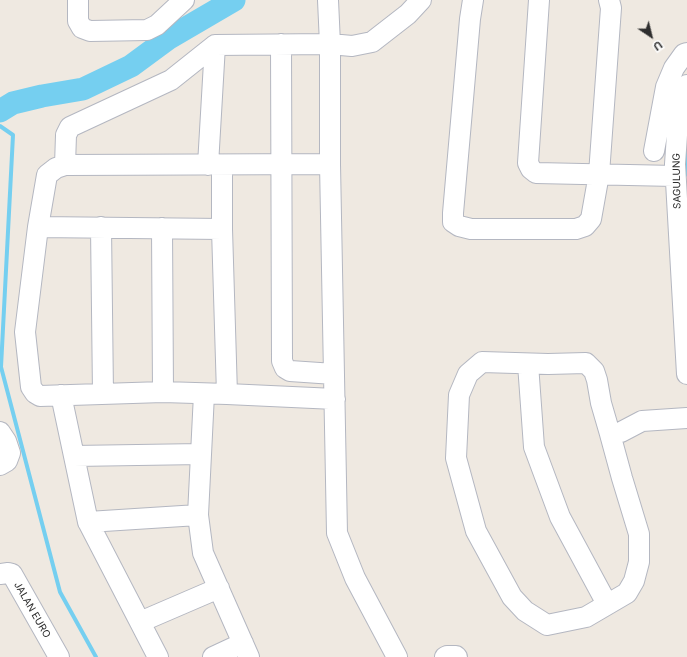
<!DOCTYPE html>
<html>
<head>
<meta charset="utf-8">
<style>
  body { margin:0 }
  #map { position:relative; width:687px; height:657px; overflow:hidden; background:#efe9e1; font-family:Inter,sans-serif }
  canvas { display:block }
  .north { position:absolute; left:631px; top:16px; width:40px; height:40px; -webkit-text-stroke:3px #fff; paint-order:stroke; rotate:145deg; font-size:11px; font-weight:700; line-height:16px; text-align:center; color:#2e2e2e }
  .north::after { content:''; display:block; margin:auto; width:14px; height:18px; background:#2e2e2e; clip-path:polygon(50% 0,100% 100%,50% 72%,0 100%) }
</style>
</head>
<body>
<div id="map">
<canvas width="687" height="657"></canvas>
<div class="north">U</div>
</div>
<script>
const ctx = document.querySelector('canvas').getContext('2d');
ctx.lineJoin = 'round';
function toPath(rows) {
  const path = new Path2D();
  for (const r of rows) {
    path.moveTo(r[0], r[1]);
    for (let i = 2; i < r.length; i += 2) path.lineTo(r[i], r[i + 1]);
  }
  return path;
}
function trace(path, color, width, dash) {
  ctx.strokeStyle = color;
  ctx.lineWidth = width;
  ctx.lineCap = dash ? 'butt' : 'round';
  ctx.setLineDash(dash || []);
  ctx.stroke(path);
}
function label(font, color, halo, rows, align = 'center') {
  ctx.font = font + ' Inter,sans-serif';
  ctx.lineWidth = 3;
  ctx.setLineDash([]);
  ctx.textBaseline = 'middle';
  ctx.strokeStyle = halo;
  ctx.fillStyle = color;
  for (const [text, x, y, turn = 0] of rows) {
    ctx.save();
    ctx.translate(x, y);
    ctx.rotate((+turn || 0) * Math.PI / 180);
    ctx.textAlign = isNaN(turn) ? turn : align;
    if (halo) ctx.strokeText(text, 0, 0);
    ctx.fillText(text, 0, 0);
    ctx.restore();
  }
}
trace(toPath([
  [0,126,13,135,1,367,60,592,96,657]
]), '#75cff0', 4);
trace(toPath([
  [0,111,13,103,42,96,83,89,131,66,169,38,234,0],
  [687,120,685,125,687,165]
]), '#75cff0', 23);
const minor = toPath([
  [78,0,78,21,82,28,90,31,147,30,157,25,184,0],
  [328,0,330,44,330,164,337,533,355,578,397,657],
  [473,0,470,19,453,213,453,222,459,226,471,229,576,229,585,226,591,219,599,174,611,8,609,0],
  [539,0,528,163,531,169,536,173,675,176],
  [281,44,282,361,285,368,290,371,334,374],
  [687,85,679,106,675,164,687,374],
  [654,151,666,87,674,68,684,54,687,53],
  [65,165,66,135,70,127,171,80,215,45,330,44,352,46,372,42,408,14,421,0],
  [208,165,215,45],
  [222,165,222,229,227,394,163,392,40,396,35,393,31,387,25,332,38,227,47,175,56,168,65,165,330,164],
  [38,227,222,229],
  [101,227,103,394],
  [162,228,163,392],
  [528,364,534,447,560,517,607,604],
  [204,394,198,515,203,553,249,657],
  [227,394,335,399],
  [61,395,88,522,158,657],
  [0,432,6,441,10,453,7,461,0,465],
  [610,434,601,403,597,380,594,371,586,363,548,364,482,362,468,374,459,395,456,458,476,531,512,597,525,611,547,625,586,617,627,593,634,581,639,562,639,534,622,478,610,434,621,432,642,421,687,418],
  [74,456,201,454],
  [88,522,198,515],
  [0,574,8,573,12,574,59,657],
  [140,622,219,588],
  [213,657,243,643],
  [445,657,447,656,456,656,457,657]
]);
trace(minor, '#b4b7c1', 22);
trace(minor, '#fff', 20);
label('10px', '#2e2e2e', '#fff', [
  ["SAGULUNG",677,181,-91],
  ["JALAN EURO",32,610,60]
]);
</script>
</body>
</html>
